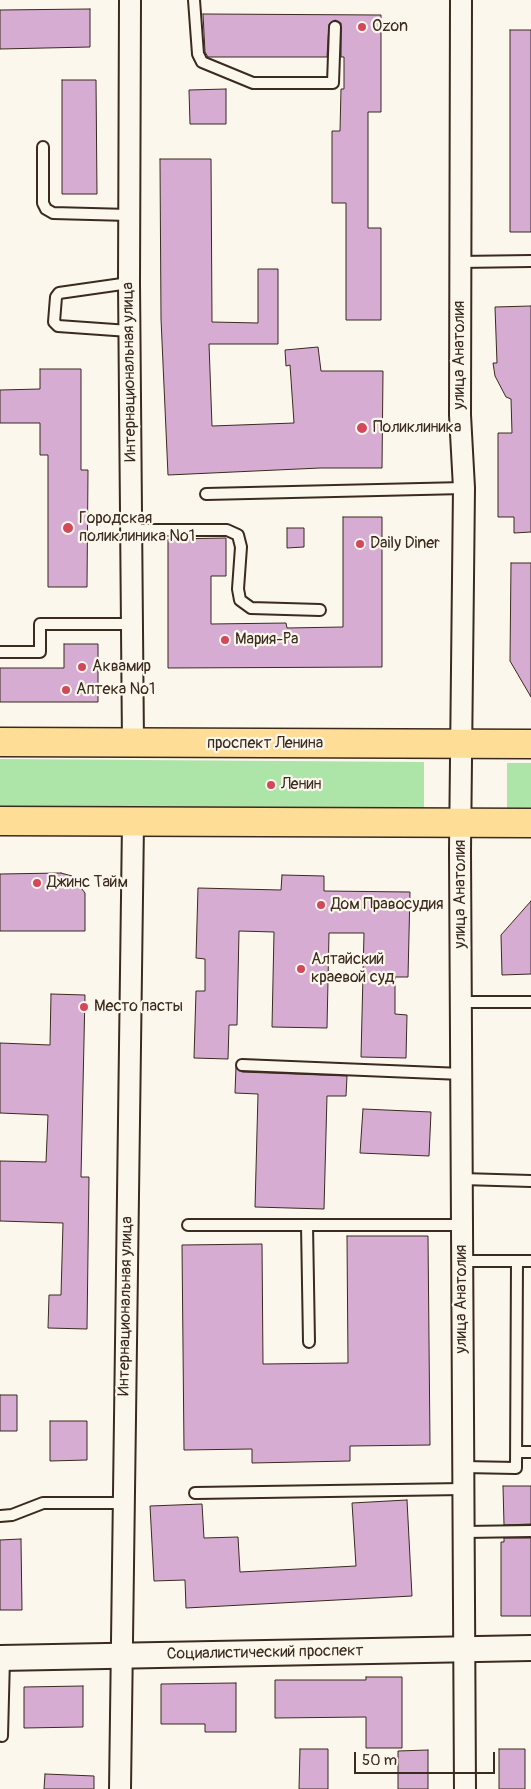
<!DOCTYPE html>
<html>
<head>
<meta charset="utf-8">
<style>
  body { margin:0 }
  #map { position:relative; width:531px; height:1789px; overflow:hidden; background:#fbf7ec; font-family:Pangolin,sans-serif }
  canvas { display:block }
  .scale { position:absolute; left:354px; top:1752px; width:141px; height:22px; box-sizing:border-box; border:2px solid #3b2a1e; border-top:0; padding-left:6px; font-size:15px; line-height:18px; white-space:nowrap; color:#3b2a1e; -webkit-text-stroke:4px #fbf7ec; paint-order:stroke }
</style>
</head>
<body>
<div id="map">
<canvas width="531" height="1789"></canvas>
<div class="scale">50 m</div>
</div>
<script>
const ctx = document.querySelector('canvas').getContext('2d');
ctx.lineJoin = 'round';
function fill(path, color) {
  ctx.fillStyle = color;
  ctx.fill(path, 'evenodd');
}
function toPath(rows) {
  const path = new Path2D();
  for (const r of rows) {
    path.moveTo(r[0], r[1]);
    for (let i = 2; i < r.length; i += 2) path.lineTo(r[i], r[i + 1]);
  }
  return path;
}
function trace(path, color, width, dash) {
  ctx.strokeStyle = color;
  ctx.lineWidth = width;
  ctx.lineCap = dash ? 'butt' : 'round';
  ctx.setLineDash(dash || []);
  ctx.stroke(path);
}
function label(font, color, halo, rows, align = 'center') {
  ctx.font = font + ' Pangolin,sans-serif';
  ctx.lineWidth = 4.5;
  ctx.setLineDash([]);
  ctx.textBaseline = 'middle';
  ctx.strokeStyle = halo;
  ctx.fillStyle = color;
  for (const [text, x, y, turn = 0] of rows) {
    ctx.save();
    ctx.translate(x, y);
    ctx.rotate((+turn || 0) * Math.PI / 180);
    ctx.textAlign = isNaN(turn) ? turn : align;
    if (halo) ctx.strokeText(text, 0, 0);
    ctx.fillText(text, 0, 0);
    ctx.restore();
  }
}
fill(toPath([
  [0,759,424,762,424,810,0,808],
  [507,763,531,763,531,814,507,814]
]), '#ade4a7');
const building = toPath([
  [90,9,90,47,0,49,0,10,90,9],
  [203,14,381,15,381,112,368,112,368,228,381,228,381,320,346,320,346,203,332,203,332,131,340,131,341,89,344,89,344,57,341,57,341,23,335,20,329,24,327,57,208,57,205,52,203,14],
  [510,30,531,30,531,232,510,232,510,30],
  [62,80,96,80,97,194,62,194,62,80],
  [226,89,226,124,190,124,189,90,226,89],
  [160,159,211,159,212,322,258,323,258,269,278,269,278,344,209,344,212,426,294,423,290,365,286,366,285,350,318,347,321,371,383,371,382,468,320,468,168,475,161,319,160,159],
  [531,306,531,532,514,533,514,517,498,517,498,433,512,433,511,399,506,397,495,376,493,363,497,363,495,307,531,306],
  [40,369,81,369,81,470,88,470,87,587,48,587,48,455,40,455,40,423,0,423,0,390,40,389,40,369],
  [343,517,382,517,382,667,168,668,168,539,226,538,226,576,211,576,211,624,286,623,287,628,343,627,343,517],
  [287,528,304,528,304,547,287,548,287,528],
  [511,563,531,563,531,697,510,661,511,563],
  [64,644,98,644,98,702,0,702,0,668,64,668,64,644],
  [61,873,72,876,85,893,85,931,0,931,0,874,61,873],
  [282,875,324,876,324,891,410,892,408,977,395,977,395,1014,407,1015,406,1058,361,1057,364,933,329,933,327,1028,272,1027,274,932,239,931,237,1025,229,1025,228,1059,194,1058,196,991,205,991,205,959,196,958,198,888,281,890,282,875],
  [531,901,531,974,502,975,501,935,531,901],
  [51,994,85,995,81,1177,89,1177,87,1329,48,1328,49,1295,61,1295,63,1223,0,1221,0,1161,46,1162,48,1115,0,1113,0,1043,50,1045,51,994],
  [236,1067,242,1072,347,1076,346,1096,327,1096,324,1209,255,1207,258,1094,235,1093,236,1067],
  [363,1109,431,1112,429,1156,360,1153,363,1109],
  [347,1236,428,1236,430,1445,350,1446,350,1461,252,1463,252,1449,184,1450,182,1245,262,1244,263,1364,348,1363,347,1236],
  [0,1395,17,1395,17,1431,0,1431,0,1395],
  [50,1421,87,1421,87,1460,50,1461,50,1421],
  [503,1486,531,1486,531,1524,504,1525,503,1486],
  [407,1500,412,1596,186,1608,185,1580,154,1581,150,1506,202,1504,204,1538,238,1537,240,1572,356,1566,352,1503,407,1500],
  [504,1538,531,1538,531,1616,501,1616,501,1542,504,1542,504,1538],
  [21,1539,22,1610,0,1610,0,1540,21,1539],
  [366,1677,402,1677,402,1748,366,1748,366,1717,275,1718,275,1680,366,1680,366,1677],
  [236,1683,236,1732,205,1732,205,1724,161,1724,161,1684,236,1683],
  [83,1686,83,1727,24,1728,24,1687,83,1686],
  [300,1749,328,1749,328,1789,299,1789,300,1749],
  [499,1749,525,1749,525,1789,499,1789,499,1749],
  [428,1750,428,1789,398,1789,398,1751,428,1750],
  [45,1774,94,1776,94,1789,44,1789,45,1774]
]);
fill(building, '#d6acd2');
trace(building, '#3b2a1e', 1);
const service = toPath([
  [194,0,198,54,202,62,253,83,333,83,335,27],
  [43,147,43,203,46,209,53,213,129,215],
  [459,262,531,261],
  [129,283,59,293,56,297,54,322,58,326,129,331],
  [206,494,464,488],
  [132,530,227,530,238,535,241,547,238,589,240,600,251,608,320,610],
  [0,652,40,652,40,624,133,624],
  [461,1002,531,1002],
  [242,1065,462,1074],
  [462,1179,531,1181],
  [188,1225,462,1225],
  [307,1225,309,1342],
  [462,1261,517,1261,516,1468,464,1467],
  [517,1261,531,1261],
  [516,1452,531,1452],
  [195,1493,463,1489],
  [0,1516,12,1515,43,1503,124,1503],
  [465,1532,531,1531],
  [2,1736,4,1658]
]);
const minor = toPath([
  [130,0,129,283,133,744],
  [461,0,460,415,464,488,460,850,465,1789],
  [120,1789,133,823]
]);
const tertiary = toPath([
  [0,1658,531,1648]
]);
const primary = toPath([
  [0,742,531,744],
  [0,821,531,823]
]);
trace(service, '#3b2a1e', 14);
trace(minor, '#3b2a1e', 24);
trace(tertiary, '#3b2a1e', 28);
trace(primary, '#3b2a1e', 31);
trace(service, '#fbf7ec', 10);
trace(minor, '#fbf7ec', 20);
trace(tertiary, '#fbf7ec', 24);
trace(primary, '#fedd96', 28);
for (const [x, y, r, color] of [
  [362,27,5,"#d1495b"],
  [362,428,6,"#d1495b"],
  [68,528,6,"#d1495b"],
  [360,544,5,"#d1495b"],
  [225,640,5,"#d1495b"],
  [82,667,5,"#d1495b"],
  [66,690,5,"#d1495b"],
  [271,785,5,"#d1495b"],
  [37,883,5,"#d1495b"],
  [321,905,5,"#d1495b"],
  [301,969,5,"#d1495b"],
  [84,1007,5,"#d1495b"]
]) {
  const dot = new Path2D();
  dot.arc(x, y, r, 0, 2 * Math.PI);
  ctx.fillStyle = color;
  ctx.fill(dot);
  trace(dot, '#fbf7ec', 2);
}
label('16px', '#3b2a1e', '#fbf7ec', [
  ["Ozon",372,27],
  ["Поликлиника",373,428],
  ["Городская",79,519],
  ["поликлиника №1",79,537],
  ["Daily Diner",370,544],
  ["Мария-Ра",235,640],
  ["Аквамир",92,667],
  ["Аптека №1",76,690],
  ["Ленин",281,785],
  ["Джинс Тайм",47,883],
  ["Дом Правосудия",331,905],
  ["Алтайский",311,960],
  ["краевой суд",311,978],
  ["Место пасты",94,1007]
], 'left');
label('16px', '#3b2a1e', '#fbf7ec', [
  ["улица Анатолия",460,355,-90],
  ["Интернациональная улица",130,372,-91],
  ["проспект Ленина",265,744],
  ["улица Анатолия",461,894,-90],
  ["улица Анатолия",462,1299,-90],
  ["Интернациональная улица",126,1306,-89],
  ["Социалистический проспект",265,1653,-1]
]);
</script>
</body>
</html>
